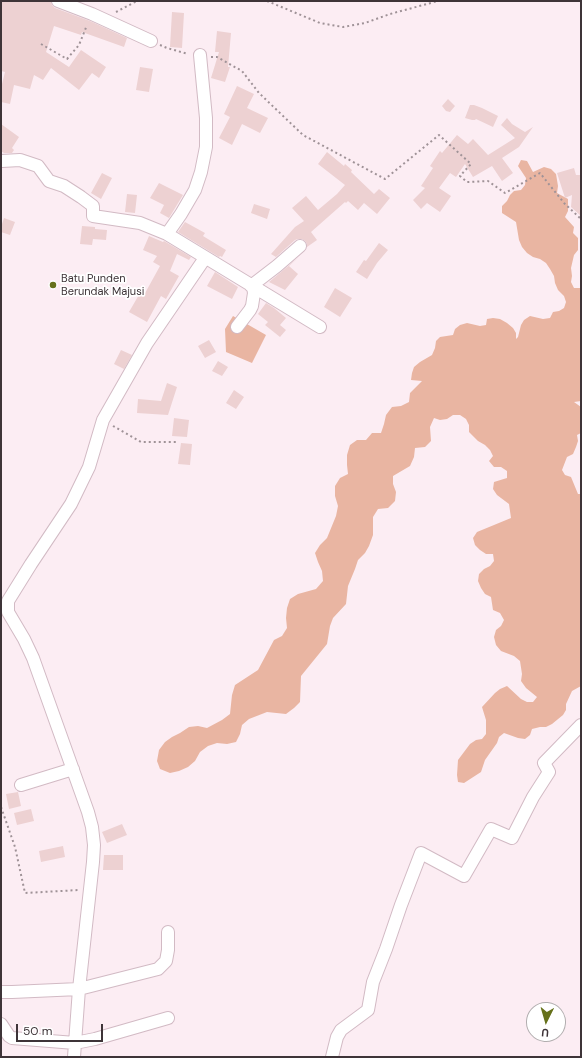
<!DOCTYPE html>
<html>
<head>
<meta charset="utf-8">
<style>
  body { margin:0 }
  #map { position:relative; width:582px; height:1058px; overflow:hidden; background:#fcedf3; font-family:"DM Sans",sans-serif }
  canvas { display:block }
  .frame { position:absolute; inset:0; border:2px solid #3e3438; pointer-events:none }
  .north { position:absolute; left:526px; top:1002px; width:40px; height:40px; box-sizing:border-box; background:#fff; border:1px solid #b2aeaf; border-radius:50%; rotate:185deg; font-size:11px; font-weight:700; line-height:16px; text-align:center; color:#3e3438 }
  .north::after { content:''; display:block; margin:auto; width:14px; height:18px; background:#66711b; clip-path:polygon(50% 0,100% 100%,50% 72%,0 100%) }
  .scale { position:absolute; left:16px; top:1024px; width:87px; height:18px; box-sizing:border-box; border:2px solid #3e3438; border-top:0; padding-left:5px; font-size:12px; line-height:14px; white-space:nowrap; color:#3e3438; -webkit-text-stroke:3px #fff; paint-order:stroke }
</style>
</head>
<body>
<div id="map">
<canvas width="582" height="1058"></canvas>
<div class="frame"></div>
<div class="north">U</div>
<div class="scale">50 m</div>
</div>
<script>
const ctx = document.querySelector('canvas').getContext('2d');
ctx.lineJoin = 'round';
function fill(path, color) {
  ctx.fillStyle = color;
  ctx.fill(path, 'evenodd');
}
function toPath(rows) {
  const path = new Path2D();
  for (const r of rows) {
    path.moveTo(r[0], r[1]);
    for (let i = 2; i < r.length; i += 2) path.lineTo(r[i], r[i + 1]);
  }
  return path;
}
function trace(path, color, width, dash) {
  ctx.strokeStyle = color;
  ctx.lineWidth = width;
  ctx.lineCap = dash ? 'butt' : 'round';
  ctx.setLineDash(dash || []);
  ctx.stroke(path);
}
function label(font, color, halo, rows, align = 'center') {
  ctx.font = font + ' "DM Sans",sans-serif';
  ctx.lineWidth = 3.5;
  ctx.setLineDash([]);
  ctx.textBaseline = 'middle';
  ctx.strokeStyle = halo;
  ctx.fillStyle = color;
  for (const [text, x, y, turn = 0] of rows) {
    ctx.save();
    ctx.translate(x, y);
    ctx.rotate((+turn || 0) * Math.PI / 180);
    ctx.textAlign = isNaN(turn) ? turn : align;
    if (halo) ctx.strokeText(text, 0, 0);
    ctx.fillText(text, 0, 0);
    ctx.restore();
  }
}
fill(toPath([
  [521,160,527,161,533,172,544,167,551,169,556,174,558,186,557,193,568,199,568,211,565,217,574,227,573,233,578,238,578,250,574,255,571,268,572,276,571,282,574,288,580,288,581,289,581,401,574,402,581,407,581,433,577,435,578,441,576,447,573,454,567,457,562,470,565,475,571,477,578,494,581,494,581,686,572,691,566,704,566,710,563,715,552,724,546,727,540,727,532,729,530,735,525,739,518,738,504,733,499,737,497,743,485,760,481,772,464,783,458,782,457,775,458,760,470,744,476,740,482,739,486,734,486,720,482,707,495,693,500,689,507,686,521,699,527,702,533,702,537,697,526,688,521,681,522,674,520,661,514,656,501,651,496,645,494,637,496,630,501,626,504,620,500,613,493,610,491,597,485,594,481,588,478,581,479,574,484,569,490,566,494,561,493,554,486,554,480,550,475,545,473,538,477,532,511,518,509,504,497,495,493,489,494,482,507,478,507,471,501,467,494,467,489,461,493,456,490,450,485,445,478,441,469,432,469,425,466,419,460,415,453,415,447,419,440,420,434,418,430,427,431,441,425,447,415,448,414,457,410,466,393,476,393,484,396,492,395,501,388,508,378,509,373,517,373,535,369,546,365,553,358,560,355,569,348,586,346,604,333,618,330,626,327,644,301,676,300,702,294,708,286,714,267,712,249,719,242,725,240,734,236,742,227,744,217,743,208,746,200,752,195,761,188,767,179,771,170,773,160,769,157,761,159,750,165,742,172,737,180,733,189,727,198,726,207,728,222,720,230,714,232,695,235,685,258,670,274,640,282,636,287,628,286,618,287,608,290,599,298,594,316,589,323,581,322,571,318,562,315,553,320,545,327,538,336,516,338,506,335,496,335,486,340,478,348,474,347,465,347,455,350,445,357,440,366,440,372,433,381,433,384,424,386,415,392,407,401,406,409,402,410,393,422,381,411,380,412,373,414,367,420,362,432,355,435,348,436,341,440,337,453,335,455,329,460,325,467,323,480,326,486,325,487,319,493,318,500,319,507,323,513,328,516,333,516,339,518,337,521,325,524,320,530,316,543,319,550,318,553,312,559,311,564,308,566,302,564,296,558,290,555,283,554,276,550,269,546,263,540,259,533,257,527,253,522,247,519,240,516,222,502,213,502,206,507,201,510,195,514,191,521,190,525,185,526,178,518,166],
  [233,316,266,335,252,363,226,352,225,329]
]), '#e9b5a2');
fill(toPath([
  [1,1,51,1,52,5,55,8,90,21,127,38,124,47,82,32,81,35,54,26,46,52,69,67,81,50,106,67,99,78,92,73,79,90,51,68,43,80,34,75,30,89,14,85,10,104,1,102,1,88,5,72,1,71],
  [172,12,184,13,182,48,170,47],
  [217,31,231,33,228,67,230,67,225,82,211,78,219,52,215,52],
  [140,67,153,69,149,92,136,90],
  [237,86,254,94,247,108,268,118,260,133,242,124,232,145,219,138,230,117,224,114],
  [448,99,455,106,450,112,446,111,442,106],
  [470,105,474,105,482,108,498,116,493,127,476,119,475,120,472,120,465,118],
  [507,118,512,124,525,132,533,127,519,147,502,158,513,173,502,181,492,166,473,177,465,164,456,177,450,173,439,188,451,196,440,212,427,203,421,209,413,200,425,188,421,186,433,168,430,166,440,151,442,153,457,135,468,144,473,139,488,155,515,138,501,125],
  [1,124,19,137,12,148,14,150,12,153,4,153,1,151],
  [327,152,344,166,345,164,352,170,351,172,374,194,379,189,390,198,377,214,364,203,358,210,348,201,346,203,345,202,311,232,317,240,307,247,307,244,305,241,302,239,298,239,295,240,276,257,271,254,295,227,304,221,292,208,306,196,318,210,337,194,345,185,318,164],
  [574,168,576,175,581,175,581,216,571,207,572,195,565,198,557,173],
  [102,173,112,178,101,199,91,193],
  [159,183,183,195,169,218,160,213,164,205,150,198],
  [127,194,137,195,135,213,125,212],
  [254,204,270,209,267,219,251,213],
  [4,218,15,222,10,235,1,232,1,227],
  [185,222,205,233,203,236,226,250,222,257,220,256,219,257,178,232],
  [82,226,95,227,95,229,107,230,106,240,93,239,92,245,80,244],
  [149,236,163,242,164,241,191,257,189,260,177,254,170,271,179,276,166,299,161,296,147,322,129,312,140,293,144,295,160,266,153,262,157,256,143,250],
  [379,243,388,250,377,263,367,279,356,272,364,260,366,261],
  [299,257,289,266,298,274,285,290,269,282],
  [215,272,238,287,232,299,207,286],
  [335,288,352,298,340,317,324,307],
  [266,303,274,308,286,318,280,325,286,330,280,337,265,325,268,322,258,314],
  [209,340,216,352,205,358,198,346],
  [121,350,132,355,124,369,114,364],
  [218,361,228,367,222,376,212,371],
  [167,383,177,387,168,415,137,413,138,399,161,401],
  [234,390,244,397,236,409,226,403],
  [174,418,189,420,187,437,172,436],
  [181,443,192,444,190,465,178,464],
  [18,792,21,806,9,809,6,794],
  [31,809,34,821,17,825,14,813],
  [122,824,127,835,107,843,102,832],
  [63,846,65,857,41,862,39,851],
  [104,855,123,855,123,870,103,870]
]), '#edd1d2');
const street = toPath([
  [58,1,92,14,151,41],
  [2,161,20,160,38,166,49,181,64,186,81,197,93,206,93,216,140,223,167,234,320,327],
  [167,234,181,214,195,190,201,172,206,147,206,118,200,55],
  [251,286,277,266,300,246],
  [237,327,250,310,252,306,254,293,253,287],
  [21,785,73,769],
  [1,992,12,992,79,989,158,969,166,961,168,950,168,932],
  [1,1024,9,1036,12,1038,75,1043,95,1039,168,1018],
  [74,1057,79,989,93,862,94,845,92,827,88,812,33,658,24,639,8,612,8,601,31,564,71,504,89,467,103,420,147,343,205,258],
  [332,1057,337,1037,341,1030,368,1010,373,982,386,949,401,905,421,853,464,876,491,829,512,838,533,797,549,772,544,763,581,725]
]);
trace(street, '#d2bac4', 14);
trace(toPath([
  [267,1,320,23,343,27,365,23,390,14,438,1],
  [116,12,137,1],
  [41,44,67,59,79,45,87,25],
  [160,45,167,48,188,54],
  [211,57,217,57,242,71,259,93,303,135,385,179,439,135,471,164,460,176,467,182,488,181,505,193,540,173,564,203,581,219],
  [113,426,141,442,176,442],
  [1,807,15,847,25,893,79,890]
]), '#9f9297', 2, [2, 3]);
trace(street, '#fff', 12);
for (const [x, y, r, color] of [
  [53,285,4,"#66711b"]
]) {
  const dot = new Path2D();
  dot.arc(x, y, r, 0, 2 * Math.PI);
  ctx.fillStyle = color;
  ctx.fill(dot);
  trace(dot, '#fff', 1.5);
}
label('11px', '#3e3438', '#fff', [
  ["Batu Punden",61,279],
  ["Berundak Majusi",61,292]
], 'left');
</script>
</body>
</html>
